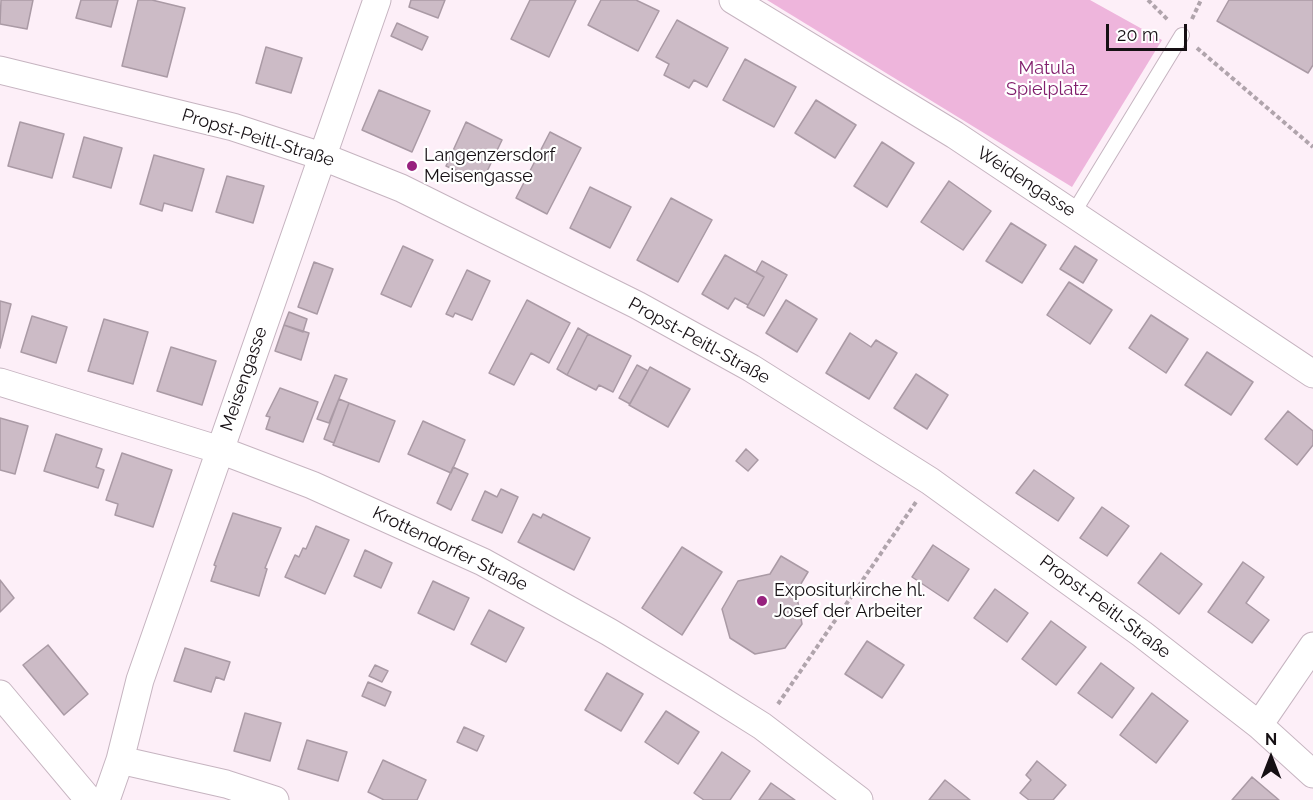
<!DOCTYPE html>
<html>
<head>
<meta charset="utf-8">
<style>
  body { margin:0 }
  #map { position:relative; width:1313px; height:800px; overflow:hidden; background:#fdeff8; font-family:Raleway,sans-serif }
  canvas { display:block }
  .north { position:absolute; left:1241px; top:728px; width:60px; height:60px; -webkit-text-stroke:4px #fff; paint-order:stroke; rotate:0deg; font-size:16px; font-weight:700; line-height:24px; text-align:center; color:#161014 }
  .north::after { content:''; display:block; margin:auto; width:21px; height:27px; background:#161014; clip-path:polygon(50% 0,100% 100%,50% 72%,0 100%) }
  .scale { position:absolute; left:1106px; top:24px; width:81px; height:27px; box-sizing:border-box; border:3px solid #161014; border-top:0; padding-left:8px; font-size:18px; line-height:21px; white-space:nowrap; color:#161014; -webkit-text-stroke:4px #fff; paint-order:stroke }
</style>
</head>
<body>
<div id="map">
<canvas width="1313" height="800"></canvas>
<div class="north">N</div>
<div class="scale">20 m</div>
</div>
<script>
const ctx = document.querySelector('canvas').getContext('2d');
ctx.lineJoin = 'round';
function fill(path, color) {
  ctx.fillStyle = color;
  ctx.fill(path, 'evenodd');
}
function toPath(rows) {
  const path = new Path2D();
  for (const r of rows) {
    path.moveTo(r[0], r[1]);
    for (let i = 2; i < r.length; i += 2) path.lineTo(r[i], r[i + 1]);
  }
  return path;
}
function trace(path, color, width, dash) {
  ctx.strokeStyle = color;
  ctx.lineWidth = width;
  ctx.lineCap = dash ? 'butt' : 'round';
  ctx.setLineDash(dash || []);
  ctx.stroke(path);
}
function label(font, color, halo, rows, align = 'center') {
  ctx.font = font + ' Raleway,sans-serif';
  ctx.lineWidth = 4.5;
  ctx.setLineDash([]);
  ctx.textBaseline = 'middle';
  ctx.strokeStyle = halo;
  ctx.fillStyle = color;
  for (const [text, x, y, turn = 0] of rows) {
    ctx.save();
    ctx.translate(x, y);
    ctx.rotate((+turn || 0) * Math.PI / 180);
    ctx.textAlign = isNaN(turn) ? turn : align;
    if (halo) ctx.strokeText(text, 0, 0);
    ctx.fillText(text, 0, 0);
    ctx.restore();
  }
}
fill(toPath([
  [767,0,1090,0,1162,40,1072,187]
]), '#eeb5dc');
const building = toPath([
  [1,0,33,0,27,29,0,24,1,0],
  [81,0,118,0,111,27,76,18,81,0],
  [138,0,152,0,185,8,167,77,122,66,138,0],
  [411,0,445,0,438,18,409,7,411,0],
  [530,0,576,0,549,57,511,39,530,0],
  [601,0,636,0,659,11,638,51,588,25,601,0],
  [1229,0,1313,0,1313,65,1308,73,1217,21,1229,0],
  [677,20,728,48,707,87,694,80,689,88,664,75,669,64,656,57,677,20],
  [397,23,428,37,422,50,391,36,397,23],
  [266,47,302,58,291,93,256,83,266,47],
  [745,59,796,87,774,127,723,100,745,59],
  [379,90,430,111,412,152,362,130,379,90],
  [816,100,856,125,835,158,795,133,816,100],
  [20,122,64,134,52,178,8,166,20,122],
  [466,122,502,140,482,182,446,166,466,122],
  [550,132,581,148,547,214,516,198,550,132],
  [84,137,122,148,111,188,73,177,84,137],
  [882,142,914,163,887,207,854,186,882,142],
  [154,155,204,169,192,211,164,203,162,211,140,204,154,155],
  [227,176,264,186,253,223,216,212,227,176],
  [949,181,991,211,963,250,921,222,949,181],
  [590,187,631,207,610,248,570,228,590,187],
  [671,198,712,220,678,282,637,260,671,198],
  [1011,223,1046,245,1022,283,986,261,1011,223],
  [403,246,433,260,411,307,381,294,403,246],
  [1075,246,1097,260,1083,283,1060,269,1075,246],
  [725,255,764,277,748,305,735,298,728,309,702,294,725,255],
  [762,261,787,275,764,316,747,307,764,277,756,272,762,261],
  [314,262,333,269,317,314,298,307,314,262],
  [467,270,490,281,472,320,455,313,453,317,446,314,467,270],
  [1069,282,1112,310,1090,344,1047,315,1069,282],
  [527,300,570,323,549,363,531,353,514,385,489,373,527,300],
  [786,300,817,319,797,352,766,333,786,300],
  [0,301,11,304,0,348,0,301],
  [289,312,307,319,303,332,284,325,289,312],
  [1151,315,1188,339,1166,373,1129,348,1151,315],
  [32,316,67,327,56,363,21,352,32,316],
  [104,319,148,332,133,384,88,371,104,319],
  [284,325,309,333,301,360,275,351,284,325],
  [578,328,588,334,567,375,557,369,578,328],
  [850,333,871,347,876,340,897,353,869,399,826,373,850,333],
  [588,334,631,356,613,392,599,385,596,390,567,375,588,334],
  [171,347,216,361,202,405,157,391,171,347],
  [1207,352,1253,382,1231,415,1185,385,1207,352],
  [637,365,648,371,630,404,619,398,637,365],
  [650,367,690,389,668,427,629,405,650,367],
  [916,374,948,395,927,429,894,408,916,374],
  [335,375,347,379,329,423,317,419,335,375],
  [280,388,318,402,303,442,266,429,270,417,266,416,280,388],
  [339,399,349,403,334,443,324,439,339,399],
  [349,403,395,421,379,462,333,445,349,403],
  [1288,411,1313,431,1313,445,1297,465,1265,439,1288,411],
  [0,418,28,426,15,474,0,470,0,418],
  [423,421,465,440,451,473,408,454,423,421],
  [56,434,102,449,96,467,104,470,98,488,44,471,56,434],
  [746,449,758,460,748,471,736,461,746,449],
  [122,453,172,470,153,527,115,515,118,504,106,500,122,453],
  [453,467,468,474,451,510,437,503,453,467],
  [1034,470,1074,498,1058,521,1016,493,1034,470],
  [501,489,518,497,502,533,472,520,485,491,497,497,501,489],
  [1102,507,1129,526,1107,556,1080,538,1102,507],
  [233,513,281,528,265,568,267,569,259,596,211,581,216,566,214,565,233,513],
  [533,514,541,518,543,514,590,538,574,570,518,542,533,514],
  [316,526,349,540,325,594,285,577,295,555,299,557,303,548,306,549,316,526],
  [933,545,969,569,948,601,912,577,933,545],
  [682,547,722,572,682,635,642,608,682,547],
  [365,550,392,563,381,588,354,576,365,550],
  [1161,553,1202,584,1179,614,1138,583,1161,553],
  [781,556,808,572,796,592,802,624,785,648,755,654,730,638,722,609,738,581,770,574,781,556],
  [1243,562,1264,577,1246,603,1269,620,1252,643,1208,612,1243,562],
  [0,580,14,598,0,612,0,580],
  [433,581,469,598,454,630,418,613,433,581],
  [995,589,1028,613,1007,642,974,618,995,589],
  [489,610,524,628,506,662,471,644,489,610],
  [1051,621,1086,647,1056,685,1022,659,1051,621],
  [867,641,904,665,882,698,845,674,867,641],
  [48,645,88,694,64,715,23,665,48,645],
  [185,648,230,662,224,680,216,677,211,692,174,681,185,648],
  [1101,663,1134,688,1112,718,1078,693,1101,663],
  [375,665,388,671,382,682,369,676,375,665],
  [607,673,643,694,621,731,585,710,607,673],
  [368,682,391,692,385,706,362,696,368,682],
  [1152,693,1188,721,1156,763,1120,735,1152,693],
  [666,711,699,732,678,764,645,742,666,711],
  [245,713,281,723,270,761,234,751,245,713],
  [464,727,484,736,477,751,457,742,464,727],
  [307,740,347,752,338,781,298,769,307,740],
  [722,752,750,771,730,800,704,800,694,793,722,752],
  [383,760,426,780,417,800,384,800,368,792,383,760],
  [1037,761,1066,785,1053,800,1029,800,1020,793,1031,780,1026,775,1037,761],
  [1252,777,1279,800,1232,800,1252,777],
  [945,780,970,800,929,800,945,780],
  [771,783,795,800,759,800,771,783]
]);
fill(building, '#ccbbc6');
trace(building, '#aa9aa5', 1.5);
const lane = toPath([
  [1074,212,1182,35]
]);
const street = toPath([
  [733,0,955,135,1313,374],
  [0,70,233,127,321,156,401,188,637,305,751,368,930,481,1142,634,1259,725,1313,774],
  [0,382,220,450,312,485,483,562,609,632,700,687,762,726,859,800],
  [0,694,89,800],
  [1259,725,1313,646],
  [120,760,140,680,377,0],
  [106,800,120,760,226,784,275,800]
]);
trace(lane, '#c6b4c0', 16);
trace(street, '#c6b4c0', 29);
trace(toPath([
  [1148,0,1168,20],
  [1192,19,1201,0],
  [1197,48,1313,147],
  [778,704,916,502]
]), '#b0a4ac', 4, [4.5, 3]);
trace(lane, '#fff', 14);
trace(street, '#fff', 27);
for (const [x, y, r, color] of [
  [412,166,6,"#97227e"],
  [762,601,6,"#97227e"]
]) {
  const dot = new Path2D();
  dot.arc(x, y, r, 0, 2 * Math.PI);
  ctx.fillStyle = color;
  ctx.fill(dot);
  trace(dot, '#fff', 2);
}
label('18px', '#811e6c', '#fff', [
  ["Matula",1047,69],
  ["Spielplatz",1047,90]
]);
label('18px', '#161014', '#fff', [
  ["Propst-Peitl-Straße",258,138,17],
  ["Weidengasse",1026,182,33],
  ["Propst-Peitl-Straße",699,341,29],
  ["Meisengasse",244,379,-71],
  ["Krottendorfer Straße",450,549,26],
  ["Propst-Peitl-Straße",1105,607,37]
]);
label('18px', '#161014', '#fff', [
  ["Langenzersdorf",424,156],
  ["Meisengasse",424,177],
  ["Expositurkirche hl.",774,591],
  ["Josef der Arbeiter",774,612]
], 'left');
</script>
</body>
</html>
